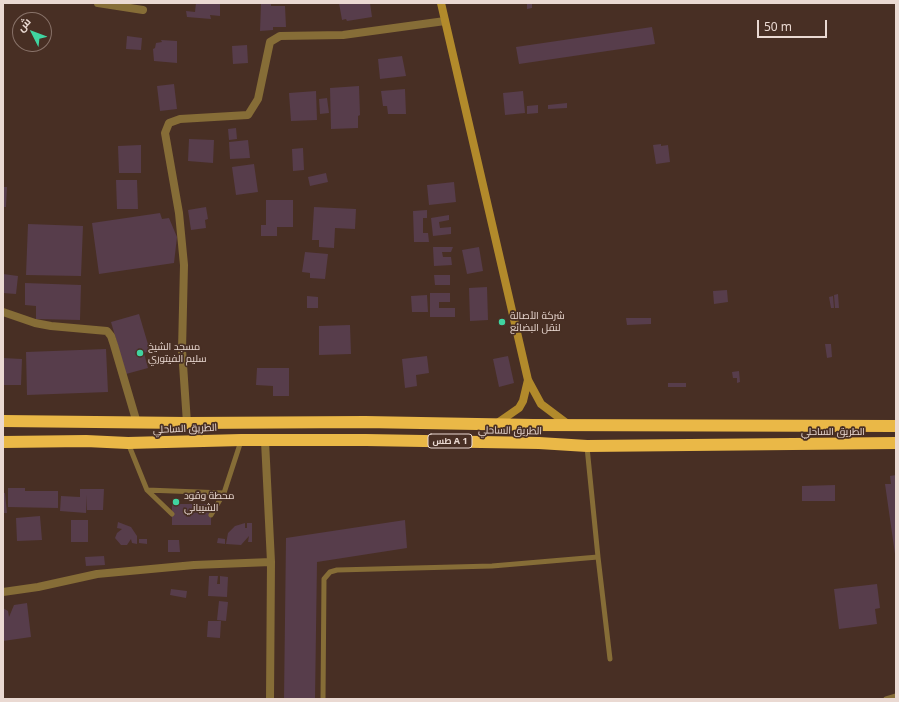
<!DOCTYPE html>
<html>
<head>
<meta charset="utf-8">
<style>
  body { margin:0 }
  #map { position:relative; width:899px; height:702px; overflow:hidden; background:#482f24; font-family:"Noto Sans",Cairo,sans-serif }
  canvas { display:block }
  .frame { position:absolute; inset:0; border:4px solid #ead9d2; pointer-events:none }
  .north { position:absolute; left:12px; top:12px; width:40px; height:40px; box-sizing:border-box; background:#482f24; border:1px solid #89736a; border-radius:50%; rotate:312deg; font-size:11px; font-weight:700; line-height:16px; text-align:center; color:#ead9d2 }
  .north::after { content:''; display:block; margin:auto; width:14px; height:18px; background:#40d4a1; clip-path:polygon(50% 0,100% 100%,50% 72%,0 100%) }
  .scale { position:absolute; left:757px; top:20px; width:70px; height:18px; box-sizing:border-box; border:2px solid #ead9d2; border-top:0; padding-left:5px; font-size:12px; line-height:14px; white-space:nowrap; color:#ead9d2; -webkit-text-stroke:3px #482f24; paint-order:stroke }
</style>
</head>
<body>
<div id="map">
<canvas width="899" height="702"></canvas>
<div class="frame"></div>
<div class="north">ش</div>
<div class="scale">50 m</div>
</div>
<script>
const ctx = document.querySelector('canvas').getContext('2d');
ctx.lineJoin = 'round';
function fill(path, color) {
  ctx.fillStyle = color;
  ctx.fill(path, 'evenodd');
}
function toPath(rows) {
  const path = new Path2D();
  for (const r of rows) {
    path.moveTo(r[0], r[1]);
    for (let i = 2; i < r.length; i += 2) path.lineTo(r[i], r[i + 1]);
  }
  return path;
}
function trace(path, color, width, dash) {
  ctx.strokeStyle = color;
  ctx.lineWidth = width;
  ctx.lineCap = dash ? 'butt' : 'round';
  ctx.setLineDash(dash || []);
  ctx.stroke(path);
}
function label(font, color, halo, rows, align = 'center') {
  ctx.font = font + ' "Noto Sans",Cairo,sans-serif';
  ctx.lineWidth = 3.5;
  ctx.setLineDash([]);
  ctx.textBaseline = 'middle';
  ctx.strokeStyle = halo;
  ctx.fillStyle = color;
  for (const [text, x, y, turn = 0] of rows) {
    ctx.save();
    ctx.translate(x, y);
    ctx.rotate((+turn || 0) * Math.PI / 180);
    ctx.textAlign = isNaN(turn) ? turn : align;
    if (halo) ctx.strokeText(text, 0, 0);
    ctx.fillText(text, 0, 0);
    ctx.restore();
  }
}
fill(toPath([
  [196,3,220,3,220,16,210,15,211,19,187,17,186,11,195,12],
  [339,3,370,3,372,17,347,21,346,19,342,20],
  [527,3,532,3,532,8,527,9],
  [261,4,271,4,271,6,285,6,286,27,273,27,273,30,260,31],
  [652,27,655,44,519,64,516,47],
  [127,36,142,38,141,50,126,49],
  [161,40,177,41,177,63,154,61,153,49,155,48,156,43,162,42],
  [247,45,248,63,233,64,232,46],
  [402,56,406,76,380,79,378,59],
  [174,84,177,109,160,111,157,86],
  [359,86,360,115,358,116,358,128,331,129,330,88],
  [405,89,406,114,388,114,387,106,383,106,381,91],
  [316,91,317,120,291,121,289,93],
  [523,91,525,113,505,115,503,93],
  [327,98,329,113,320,114,319,99],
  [567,103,567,108,548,109,548,105],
  [538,105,538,113,527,114,527,106],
  [236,128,237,139,229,140,228,129],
  [189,139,214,140,213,163,188,161],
  [248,140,250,158,230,159,229,142],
  [661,144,661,146,668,145,670,162,656,164,653,145],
  [141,145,141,173,119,173,118,146],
  [303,148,304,170,293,171,292,149],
  [254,164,258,192,236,195,232,167],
  [326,173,328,182,310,186,308,177],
  [116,180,137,180,138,209,117,209],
  [454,182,456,202,429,205,427,185],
  [3,187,7,187,6,207,3,207],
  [266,200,293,200,293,227,277,227,277,236,261,236,261,225,266,225],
  [206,207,208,219,205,220,206,228,191,230,188,210],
  [314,207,356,209,355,229,335,228,334,248,319,247,319,240,312,240],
  [427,210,427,218,423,218,423,233,428,233,429,242,414,242,413,211],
  [160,213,162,219,169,218,177,237,174,263,99,274,92,223],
  [449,215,449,220,439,222,440,228,451,227,451,234,433,236,431,218],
  [28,224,83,226,81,276,26,275],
  [433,247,453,247,451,252,442,252,443,257,451,257,452,265,434,266],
  [479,247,483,271,467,274,462,250],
  [305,252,328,254,325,279,310,278,310,273,302,272],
  [3,274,18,276,16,294,3,293],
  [434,275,450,275,450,285,435,285],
  [25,283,81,285,80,320,36,319,36,306,25,305],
  [487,287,488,320,470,321,469,288],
  [727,290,728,302,714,304,713,291],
  [430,293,450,293,450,302,439,302,439,308,455,308,455,317,430,317],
  [838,294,839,308,835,308,834,295],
  [427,295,428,312,412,312,411,296],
  [307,296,318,297,318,308,307,308],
  [833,296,834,308,831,308,829,297],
  [139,314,150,351,144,353,148,368,126,374,111,322],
  [626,318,651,318,651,324,627,325],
  [350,325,351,354,319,355,319,326],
  [825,344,831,344,832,357,827,358],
  [106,349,108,392,27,395,26,352],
  [427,356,429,373,416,375,417,386,405,388,402,359],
  [508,356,514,383,499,387,493,359],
  [3,358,22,359,21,385,3,385],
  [257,368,289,368,289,396,273,396,273,386,256,385],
  [739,371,740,382,737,383,737,378,733,378,732,372],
  [668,383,686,383,686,387,668,387],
  [896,475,896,554,895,554,885,484,891,484,890,476],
  [835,485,835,501,802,501,802,486],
  [8,488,25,488,25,491,58,491,58,508,8,507],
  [80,489,104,489,103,510,87,510,87,495,86,513,60,511,61,496,80,497],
  [3,493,5,493,7,513,3,513],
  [172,504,211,504,211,525,172,525],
  [40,516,42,540,17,541,16,518],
  [71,520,88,520,88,542,71,542],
  [405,520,407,548,317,562,315,699,284,699,286,538],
  [118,522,131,527,137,536,137,544,132,543,131,539,127,545,121,545,115,538,117,533,122,529,117,528],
  [245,523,245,528,247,528,247,523,252,523,252,542,248,542,249,536,241,545,226,544,228,533,235,526],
  [218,538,225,539,225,544,217,543],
  [139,539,147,539,147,544,139,543],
  [168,540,179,540,180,552,168,552],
  [104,556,105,565,86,566,85,557],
  [209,576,218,576,217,584,220,584,220,576,228,577,227,597,208,596],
  [877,584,880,608,875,609,877,624,839,629,834,589],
  [171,589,187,591,186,598,170,595],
  [219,601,228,602,226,621,217,620],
  [27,603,31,637,3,641,3,608,8,611,9,617,14,605],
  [208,621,221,621,220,638,207,637]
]), '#573d4b');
trace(toPath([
  [128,443,147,490,172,514],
  [587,447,598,557],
  [147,490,224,493],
  [211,515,224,493,241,441],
  [323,699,324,579,330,572,337,570,492,566,598,557,610,659],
  [886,699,896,696]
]), '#866d37', 5);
trace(toPath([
  [98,3,143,10],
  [3,312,35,323,51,326,107,331,111,336,114,345,137,423],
  [187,423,182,350,184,265,179,213,165,133,169,123,180,119,248,115,258,99,270,42,280,36,343,35,445,21],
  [265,441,271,562,270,699],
  [3,592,38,587,97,574,194,565,271,562]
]), '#866d37', 8);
trace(toPath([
  [441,3,528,380,541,404,569,425],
  [496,424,519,408,523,401,528,380]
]), '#b28a2b', 8);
trace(toPath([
  [3,421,187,423,365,422,533,425,896,426],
  [3,442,86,441,128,443,241,440,366,440,539,443,587,446,896,443]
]), '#eab847', 12);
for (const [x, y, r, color] of [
  [502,322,4,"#40d4a1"],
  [140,353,4,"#40d4a1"],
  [176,502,4,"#40d4a1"]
]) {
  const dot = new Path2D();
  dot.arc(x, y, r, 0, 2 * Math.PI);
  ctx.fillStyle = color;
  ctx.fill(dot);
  trace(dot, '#482f24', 1.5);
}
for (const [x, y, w] of [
  [450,441,44]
]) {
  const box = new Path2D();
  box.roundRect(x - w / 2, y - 7, w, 14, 3);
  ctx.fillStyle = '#482f24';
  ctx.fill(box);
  trace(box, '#ead9d2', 1);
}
label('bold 9px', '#ead9d2', null, [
  ["طس A 1",450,441]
]);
label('10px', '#ead9d2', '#482f24', [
  ["شركة الأصالة",510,316],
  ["لنقل البضائع",510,328],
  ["مسجد الشيخ",148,347],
  ["سليم الفيتوري",148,359],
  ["محطة وقود",184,496],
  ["الشيباني",184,508]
], 'left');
label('10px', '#ead9d2', '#482f24', [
  ["الطريق الساحلي",185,429,-2],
  ["الطريق الساحلي",510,431,1],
  ["الطريق الساحلي",833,432]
]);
</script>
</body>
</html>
